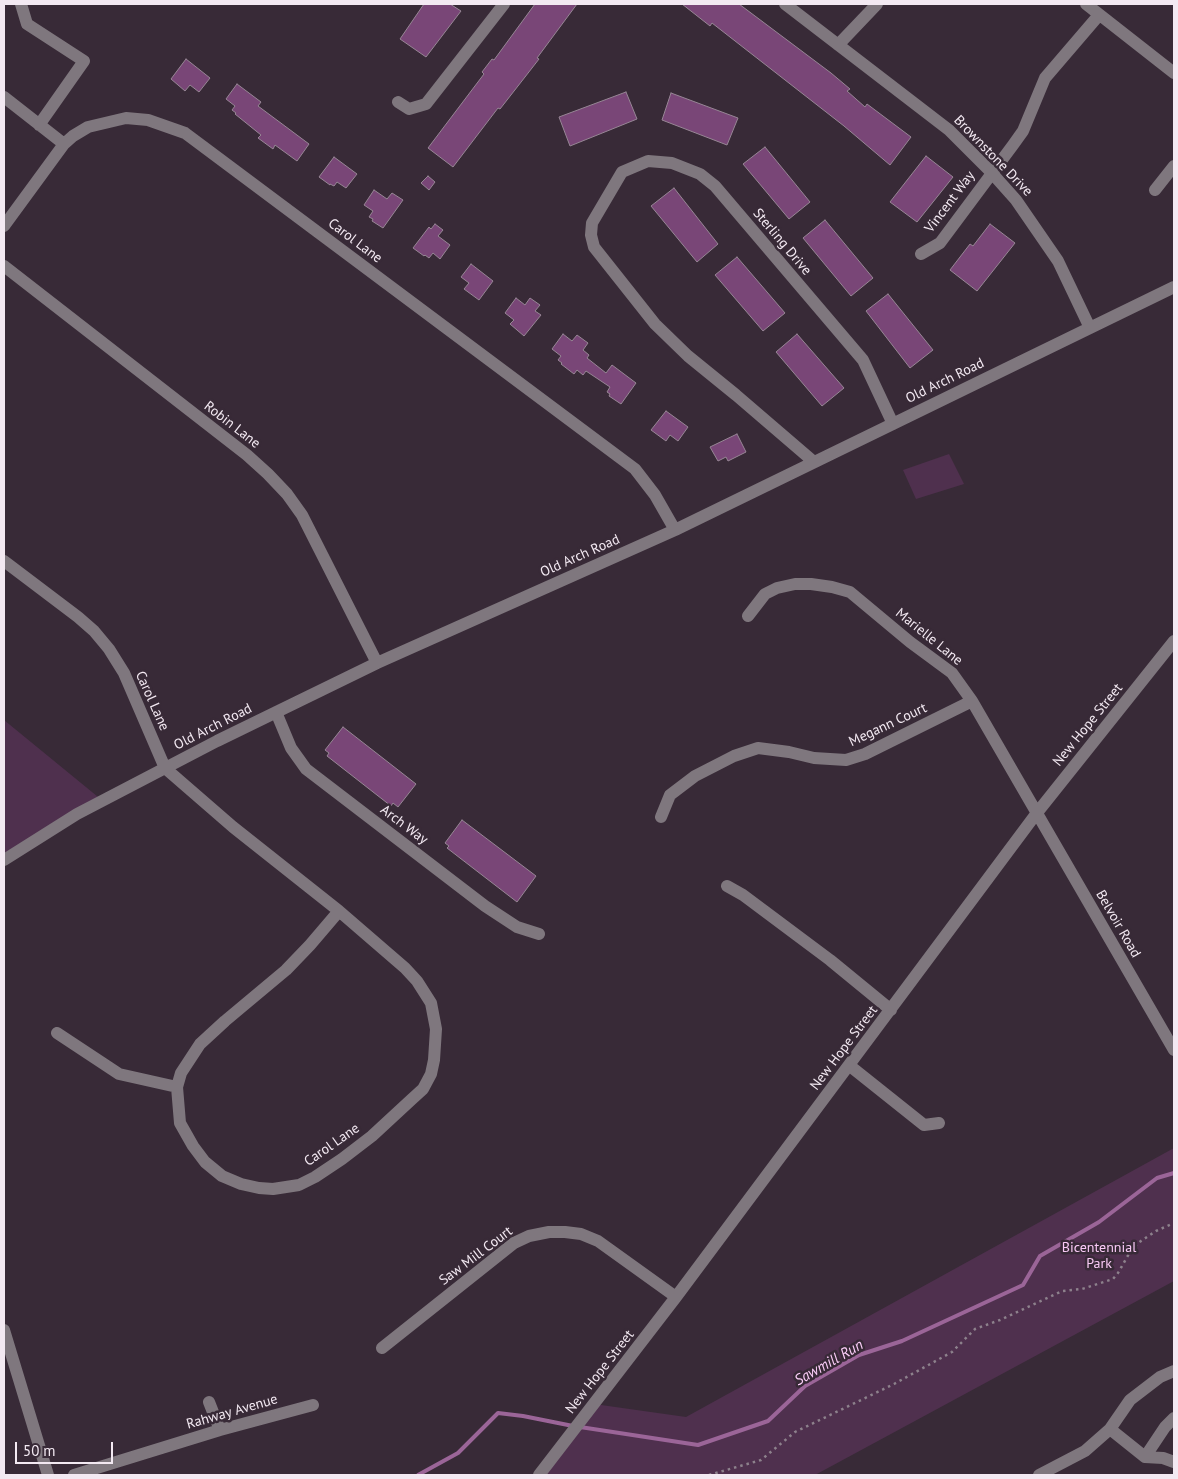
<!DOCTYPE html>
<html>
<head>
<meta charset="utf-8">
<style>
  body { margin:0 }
  #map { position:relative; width:1178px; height:1479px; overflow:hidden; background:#382a37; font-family:"PT Sans",sans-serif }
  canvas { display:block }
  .frame { position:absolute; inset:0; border:5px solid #f3e9f2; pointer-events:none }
  .scale { position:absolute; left:15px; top:1442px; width:98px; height:22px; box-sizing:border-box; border:2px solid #f3e9f2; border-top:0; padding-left:6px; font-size:15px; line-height:18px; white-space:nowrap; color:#f3e9f2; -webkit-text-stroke:4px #382a37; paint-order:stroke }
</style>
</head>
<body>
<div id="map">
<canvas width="1178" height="1479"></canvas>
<div class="frame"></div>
<div class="scale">50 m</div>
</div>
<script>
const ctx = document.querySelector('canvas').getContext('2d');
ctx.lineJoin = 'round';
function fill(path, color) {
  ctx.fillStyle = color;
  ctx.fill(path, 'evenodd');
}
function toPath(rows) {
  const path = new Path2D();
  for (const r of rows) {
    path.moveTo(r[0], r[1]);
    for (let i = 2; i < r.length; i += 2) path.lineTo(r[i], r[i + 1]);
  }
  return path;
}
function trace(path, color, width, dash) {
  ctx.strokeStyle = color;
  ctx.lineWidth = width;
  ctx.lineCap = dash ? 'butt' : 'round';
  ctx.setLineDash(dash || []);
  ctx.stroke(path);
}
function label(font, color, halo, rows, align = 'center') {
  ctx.font = font + ' "PT Sans",sans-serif';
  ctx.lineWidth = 5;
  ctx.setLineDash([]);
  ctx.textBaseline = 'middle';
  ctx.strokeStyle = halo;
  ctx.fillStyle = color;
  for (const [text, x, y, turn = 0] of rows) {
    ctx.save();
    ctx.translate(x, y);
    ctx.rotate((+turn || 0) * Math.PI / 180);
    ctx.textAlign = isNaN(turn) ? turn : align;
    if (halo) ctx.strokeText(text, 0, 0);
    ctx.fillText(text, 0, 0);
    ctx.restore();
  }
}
fill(toPath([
  [949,454,964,484,916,499,903,470],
  [4,720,103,801,4,860],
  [1174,1148,1174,1281,815,1475,539,1475,594,1404,686,1417]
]), '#4f304e');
trace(toPath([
  [580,1427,698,1445,768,1421,805,1386,859,1355,902,1341,1023,1285,1040,1256,1099,1222,1157,1178,1174,1173],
  [418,1475,458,1453,498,1413,523,1416,573,1426]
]), '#9b6598', 4);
const building = toPath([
  [424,4,450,4,461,11,426,57,400,39,424,4],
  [535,4,577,4,537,58,539,59,525,77,500,109,498,108,453,167,428,148,484,74,482,72,492,59,494,60,535,4],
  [682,4,739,4,831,73,850,89,847,91,865,107,867,104,911,137,890,165,844,126,712,23,710,26,682,4],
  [186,59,210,78,199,92,190,85,185,91,171,79,186,59],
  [237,84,261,102,258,106,309,144,297,161,275,145,273,149,258,138,261,135,235,114,236,113,232,110,235,106,226,99,237,84],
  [626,92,637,119,570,146,559,117,626,92],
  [671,93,738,118,727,145,662,120,671,93],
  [765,147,810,202,789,219,743,164,765,147],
  [926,156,953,177,917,222,890,202,926,156],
  [334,157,357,174,346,188,337,182,334,186,330,184,330,185,319,177,334,157],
  [428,176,435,182,429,190,421,183,428,176],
  [674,188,718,244,697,262,651,206,674,188],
  [374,190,387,199,392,193,403,200,383,228,372,221,373,219,369,217,373,211,364,205,374,190],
  [825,220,873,278,851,296,803,238,825,220],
  [435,224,443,230,438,236,450,245,440,259,433,253,429,258,425,255,424,256,413,248,429,227,431,229,435,224],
  [990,224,1015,243,977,291,950,270,970,244,973,246,990,224],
  [737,257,785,313,763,331,715,275,737,257],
  [471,264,493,281,479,300,464,289,469,283,461,277,471,264],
  [888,294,933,350,910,368,866,311,888,294],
  [516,298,525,305,530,298,540,305,535,311,541,315,524,336,510,324,514,320,505,313,516,298],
  [563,334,572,341,577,335,588,343,583,350,589,355,587,358,606,373,612,365,636,383,621,404,609,396,610,394,607,392,610,387,586,371,583,375,577,370,574,374,561,364,562,363,558,360,561,356,552,349,563,334],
  [797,334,844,388,822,406,776,352,797,334],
  [666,411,688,427,678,441,670,435,666,441,651,430,666,411],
  [737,434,746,452,728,461,726,457,718,461,710,447,737,434],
  [343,727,416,784,398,807,393,803,391,806,327,756,329,753,325,750,343,727],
  [462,820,536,876,517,902,447,848,449,846,445,843,462,820]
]);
fill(building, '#794677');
trace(building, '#978695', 1);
trace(toPath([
  [709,1475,761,1460,795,1432,894,1384,952,1352,975,1329,1000,1320,1062,1291,1082,1289,1113,1279,1118,1273,1130,1252,1138,1243,1156,1231,1174,1223]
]), '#8d818c', 2.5, [2.5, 4]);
trace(toPath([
  [21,4,27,24,84,61,39,125],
  [785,4,949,130,991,172,1016,200,1058,261,1090,328],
  [1086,4,1174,73],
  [838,45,877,4],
  [4,97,64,144],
  [398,102,409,109,426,104,504,4],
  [1155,190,1174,166],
  [4,226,64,144,73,136,88,127,126,118,148,120,185,133,635,469,655,495,675,530],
  [921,254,940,243,1013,145,1023,131,1045,78,1099,15],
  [4,266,247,455,268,474,287,494,302,515,377,663],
  [814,462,736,395,688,356,655,324,594,247,591,235,592,223,622,172,648,161,672,163,700,174,715,186,863,360,893,424],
  [4,561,78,617,94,631,109,649,124,673,165,768,233,827,339,911,405,968,417,981,431,1003,436,1029,434,1060,431,1074,423,1089,412,1099,372,1136,342,1159,315,1177,299,1185,273,1189,259,1188,241,1184,222,1176,205,1162,193,1146,180,1123,177,1087,181,1073,200,1044,225,1021,286,970,310,945,339,911],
  [748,616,765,594,777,588,795,584,811,584,832,587,850,592,910,642,952,673,972,701,1174,1050],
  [276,712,291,748,306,769,485,906,517,927,539,934],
  [661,817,670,795,695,776,734,756,758,748,789,752,814,758,846,760,865,754,972,701],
  [4,860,77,814,217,741,377,663,675,530,1174,287],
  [727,886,743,895,830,960,891,1010],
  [57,1033,119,1074,177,1087],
  [850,1066,924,1125,939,1123],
  [4,1330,48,1475],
  [382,1348,514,1243,529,1236,549,1232,565,1232,581,1234,598,1241,676,1297],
  [209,1402,220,1430],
  [1110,1429,1145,1457,1163,1458,1174,1462],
  [1145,1457,1165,1427,1174,1418],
  [74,1475,220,1430,313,1405],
  [539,1475,676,1297,1036,814,1174,641],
  [1039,1475,1085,1451,1110,1429,1130,1400,1160,1377,1174,1371]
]), '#7f777e', 12);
label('14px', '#f3e9f2', '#382a37', [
  ["Brownstone Drive",993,156,46],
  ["Vincent Way",950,202,-53],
  ["Carol Lane",355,241,37],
  ["Sterling Drive",782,242,50],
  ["Old Arch Road",945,381,-26],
  ["Robin Lane",232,425,38],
  ["Old Arch Road",580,556,-24],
  ["Marielle Lane",929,637,39],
  ["Carol Lane",152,701,66],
  ["Megann Court",888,725,-25],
  ["New Hope Street",1088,725,-51],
  ["Old Arch Road",213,727,-27],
  ["Arch Way",404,825,37],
  ["Belvoir Road",1118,924,60],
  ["New Hope Street",844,1048,-53],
  ["Carol Lane",332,1145,-35],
  ["Saw Mill Court",476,1256,-37],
  ["New Hope Street",600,1372,-52],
  ["Rahway Avenue",232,1412,-16]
]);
label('14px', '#f9caf6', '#382a37', [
  ["Bicentennial",1099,1248],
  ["Park",1099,1264]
]);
label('italic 15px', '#fbcdf8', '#382a37', [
  ["Sawmill Run",829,1363,-30]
]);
</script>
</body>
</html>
